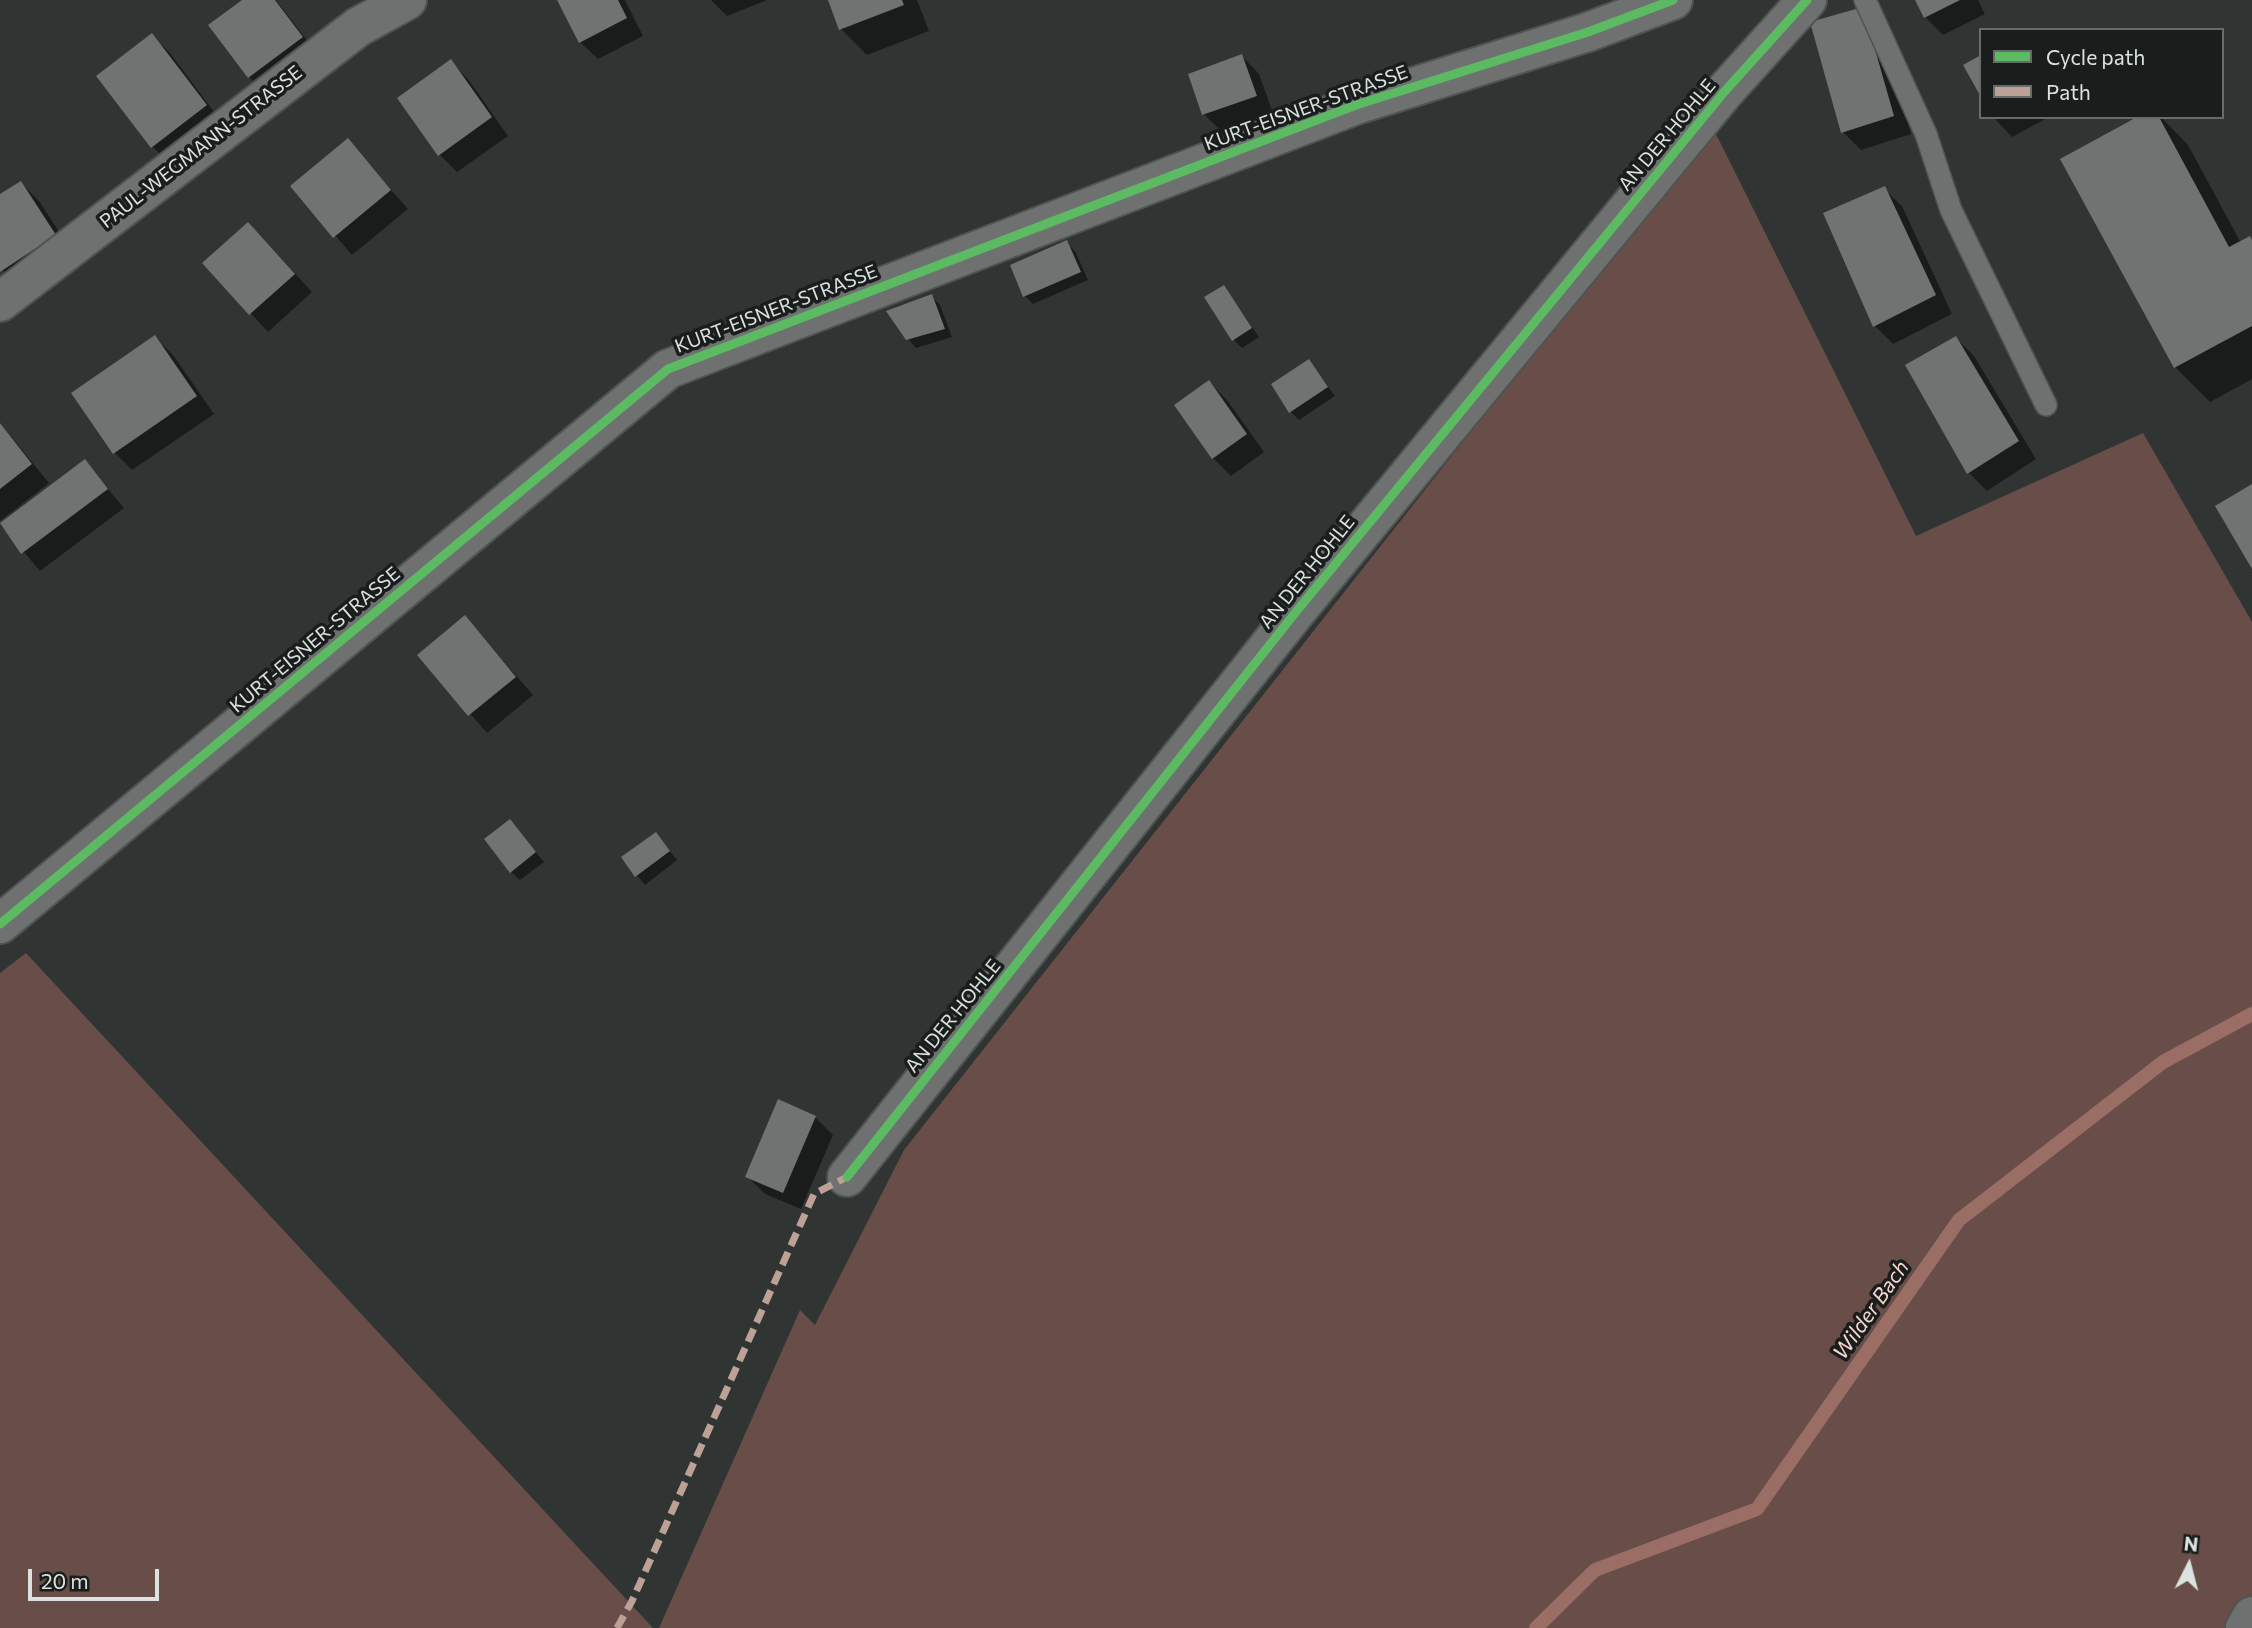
<!DOCTYPE html>
<html>
<head>
<meta charset="utf-8">
<style>
  body { margin:0 }
  #map { position:relative; width:2252px; height:1628px; overflow:hidden; background:#303533; font-family:Commissioner,sans-serif }
  canvas { display:block }
  .legend { position:absolute; left:1979px; top:28px; width:245px; height:91px; box-sizing:border-box; background:#191d1c; border:2px solid #676c6a; margin:0; padding:9px 12px; list-style:none; font-size:21px; color:#dce2e0 }
  .legend li { display:flex; align-items:center; gap:14px; height:35px }
  .legend b { width:35px; border:2px solid #676c6a }
  .north { position:absolute; left:2154px; top:1530px; width:70px; height:70px; -webkit-text-stroke:5px #191d1c; paint-order:stroke; rotate:6deg; font-size:19px; font-weight:700; line-height:28px; text-align:center; color:#dce2e0 }
  .north::after { content:''; display:block; margin:auto; width:24px; height:32px; background:#dce2e0; clip-path:polygon(50% 0,100% 100%,50% 72%,0 100%) }
  .scale { position:absolute; left:28px; top:1569px; width:131px; height:32px; box-sizing:border-box; border:4px solid #dce2e0; border-top:0; padding-left:9px; font-size:21px; line-height:24px; white-space:nowrap; color:#dce2e0; -webkit-text-stroke:5px #191d1c; paint-order:stroke }
</style>
</head>
<body>
<div id="map">
<canvas width="2252" height="1628"></canvas>
<ul class="legend">
<li><b style="height:9px;background:#5cba63"></b>Cycle path</li>
<li><b style="height:9px;background:#bda197"></b>Path</li>
</ul>
<div class="north">N</div>
<div class="scale">20 m</div>
</div>
<script>
const ctx = document.querySelector('canvas').getContext('2d');
ctx.lineJoin = 'round';
function fill(path, color) {
  ctx.fillStyle = color;
  ctx.fill(path, 'evenodd');
}
function toPath(rows) {
  const path = new Path2D();
  for (const r of rows) {
    path.moveTo(r[0], r[1]);
    for (let i = 2; i < r.length; i += 2) path.lineTo(r[i], r[i + 1]);
  }
  return path;
}
function trace(path, color, width, dash) {
  ctx.strokeStyle = color;
  ctx.lineWidth = width;
  ctx.lineCap = dash ? 'butt' : 'round';
  ctx.setLineDash(dash || []);
  ctx.stroke(path);
}
function label(font, color, halo, rows, align = 'center') {
  ctx.font = font + ' Commissioner,sans-serif';
  ctx.lineWidth = 7;
  ctx.setLineDash([]);
  ctx.textBaseline = 'middle';
  ctx.strokeStyle = halo;
  ctx.fillStyle = color;
  for (const [text, x, y, turn = 0] of rows) {
    ctx.save();
    ctx.translate(x, y);
    ctx.rotate((+turn || 0) * Math.PI / 180);
    ctx.textAlign = isNaN(turn) ? turn : align;
    if (halo) ctx.strokeText(text, 0, 0);
    ctx.fillText(text, 0, 0);
    ctx.restore();
  }
}
fill(toPath([
  [1712,126,1916,536,2143,433,2252,622,2252,1628,659,1628,800,1310,815,1325,904,1150],
  [26,953,653,1628,0,1628,0,973]
]), '#694d48');
fill(toPath([
  [245,0,276,0,319,56,267,95,249,77,211,25],
  [559,0,625,0,643,36,598,59,580,42],
  [711,0,767,0,727,16],
  [830,0,917,0,929,31,867,55,841,29],
  [1917,0,1978,0,1985,14,1943,35,1925,17],
  [1812,23,1880,27,1911,134,1861,150,1843,132],
  [152,35,170,53,223,124,170,164,152,146],
  [1242,56,1259,74,1273,113,1222,132,1204,114],
  [451,62,468,79,508,136,457,172,440,155],
  [1993,117,2049,117,2012,137],
  [2141,117,2161,117,2188,145,2241,243,2252,240,2252,379,2210,402,2175,367],
  [348,141,408,209,352,255,293,186],
  [21,183,39,201,73,253,20,288,0,267,0,197],
  [1884,189,1902,206,1952,314,1893,344,1875,326,1826,214],
  [266,242,312,292,268,332,204,263],
  [1066,242,1075,251,1088,280,1033,304,1025,296],
  [1224,287,1259,337,1242,348,1233,339],
  [931,296,940,305,952,337,916,348,908,339],
  [155,337,173,355,214,414,132,470,114,452],
  [1956,338,1974,356,2036,459,1987,491,1969,473,1907,366],
  [1309,361,1335,396,1299,420,1291,412],
  [1209,382,1227,400,1264,452,1231,476,1213,458],
  [0,423,49,483,0,521],
  [85,462,124,508,40,571,1,525],
  [465,617,533,695,487,733,419,655],
  [510,821,544,862,520,880,511,872],
  [656,834,677,860,645,885,623,858],
  [815,1117,833,1135,801,1209,765,1194,747,1176]
]), '#0007');
trace(toPath([
  [1536,1628,1595,1570,1757,1509,1959,1220,2163,1062,2252,1014]
]), '#9a6d65', 14);
fill(toPath([
  [242,0,275,0,303,37,248,78,208,25],
  [557,0,618,0,627,18,579,43],
  [828,0,902,0,904,5,839,30],
  [1915,0,1960,0,1924,18],
  [1863,7,1894,116,1841,133,1810,22],
  [152,33,207,105,151,148,96,76],
  [1242,54,1257,96,1202,115,1188,74],
  [1981,55,1981,97,1963,65],
  [451,59,492,117,438,156,397,98],
  [2137,117,2159,117,2229,247,2250,236,2252,240,2252,326,2174,368,2060,159],
  [348,138,391,190,333,238,290,186],
  [21,181,56,235,0,272,0,194],
  [1885,186,1936,295,1873,327,1823,213],
  [248,222,295,274,249,315,202,263],
  [1067,240,1081,272,1023,297,1010,265],
  [1224,285,1252,328,1232,341,1204,297],
  [932,294,945,329,906,340,886,311],
  [155,335,197,396,113,454,71,393],
  [1956,336,2019,441,1967,474,1905,365],
  [1309,359,1328,387,1289,413,1271,384],
  [1209,380,1247,434,1212,459,1174,405],
  [0,423,32,464,0,489],
  [85,459,108,489,21,554,0,523],
  [2252,484,2252,569,2215,506],
  [465,615,516,677,468,716,417,655],
  [510,819,536,852,510,873,484,839],
  [656,832,670,851,635,877,621,857],
  [778,1099,816,1116,783,1193,745,1177]
]), '#6f7372');
const lane = toPath([
  [1865,0,1926,134,1951,210,2046,405]
]);
const street = toPath([
  [0,302,358,27,407,0],
  [0,924,668,369,1356,105,1588,32,1673,0],
  [847,1177,1295,613,1725,91,1807,0],
  [2245,1628,2252,1616]
]);
trace(lane, '#4f5452', 24);
trace(street, '#4f5452', 42);
trace(lane, '#6e7170', 21);
trace(street, '#6e7170', 38);
trace(toPath([
  [617,1628,632,1601,814,1194,847,1177]
]), '#bda197', 7, [14, 7]);
trace(toPath([
  [0,924,668,369,1356,105,1588,32,1673,0],
  [847,1177,1295,613,1725,91,1807,0]
]), '#5cba63', 9);
label('19px', '#dce2e0', '#191d1c', [
  ["KURT-EISNER-STRASSE",1306,108,-20],
  ["AN DER HOHLE",1667,135,-50],
  ["PAUL-WEGMANN-STRASSE",201,147,-38],
  ["KURT-EISNER-STRASSE",776,309,-21],
  ["AN DER HOHLE",1307,572,-51],
  ["KURT-EISNER-STRASSE",315,640,-40],
  ["AN DER HOHLE",953,1016,-51]
]);
label('italic 21px', '#f7d5d0', '#191d1c', [
  ["Wilder Bach",1871,1310,-55]
]);
</script>
</body>
</html>
